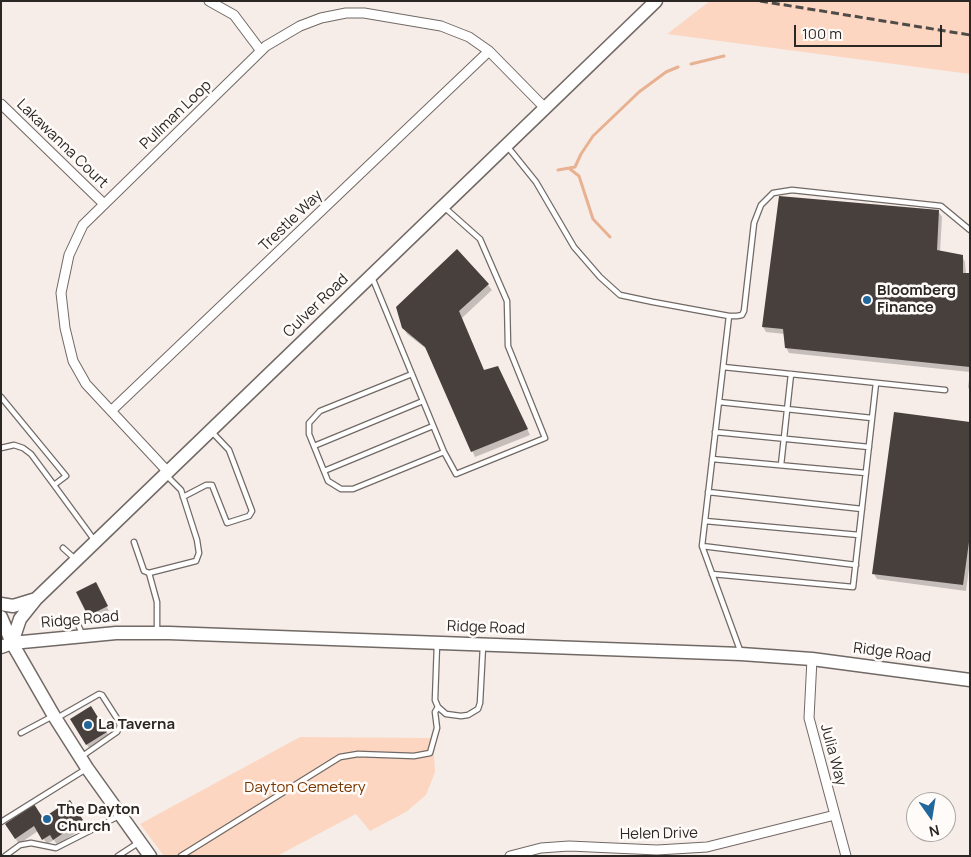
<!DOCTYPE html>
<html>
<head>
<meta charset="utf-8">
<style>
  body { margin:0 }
  #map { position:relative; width:971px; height:857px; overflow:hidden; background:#f6ede8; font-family:Manrope,sans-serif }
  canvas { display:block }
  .frame { position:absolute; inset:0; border:2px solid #2a2725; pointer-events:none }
  .north { position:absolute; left:906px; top:792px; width:50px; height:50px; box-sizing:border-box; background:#fffbf9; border:1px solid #aaa6a4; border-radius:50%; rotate:167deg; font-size:14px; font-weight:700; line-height:20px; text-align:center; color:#2a2725 }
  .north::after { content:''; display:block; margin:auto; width:18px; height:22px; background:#22679b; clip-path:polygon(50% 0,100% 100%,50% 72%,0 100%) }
  .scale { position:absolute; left:794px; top:25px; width:148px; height:22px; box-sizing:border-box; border:2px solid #2a2725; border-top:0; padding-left:6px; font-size:15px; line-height:18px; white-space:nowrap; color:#2a2725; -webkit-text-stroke:4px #fffbf9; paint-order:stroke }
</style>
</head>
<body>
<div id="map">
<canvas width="971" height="857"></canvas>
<div class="frame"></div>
<div class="north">N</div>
<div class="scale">100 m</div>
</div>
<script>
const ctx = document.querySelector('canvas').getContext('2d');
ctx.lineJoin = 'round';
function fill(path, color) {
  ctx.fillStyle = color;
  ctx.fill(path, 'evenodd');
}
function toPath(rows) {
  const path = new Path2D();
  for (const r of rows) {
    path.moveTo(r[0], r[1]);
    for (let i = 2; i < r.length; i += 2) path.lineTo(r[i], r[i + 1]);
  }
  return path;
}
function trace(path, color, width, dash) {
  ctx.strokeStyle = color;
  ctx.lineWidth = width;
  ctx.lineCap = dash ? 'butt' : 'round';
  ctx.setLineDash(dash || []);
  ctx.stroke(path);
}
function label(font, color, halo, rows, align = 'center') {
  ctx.font = font + ' Manrope,sans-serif';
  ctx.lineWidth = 5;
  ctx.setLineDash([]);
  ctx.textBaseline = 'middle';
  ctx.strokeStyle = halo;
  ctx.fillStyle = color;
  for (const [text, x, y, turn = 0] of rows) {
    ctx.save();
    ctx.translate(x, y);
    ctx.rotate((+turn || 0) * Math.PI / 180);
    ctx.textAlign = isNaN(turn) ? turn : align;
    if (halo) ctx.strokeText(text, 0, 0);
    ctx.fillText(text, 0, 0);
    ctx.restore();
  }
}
fill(toPath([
  [710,1,970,1,970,74,667,34],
  [300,737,433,738,435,772,426,795,406,812,370,831,356,814,277,856,164,856,140,824]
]), '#fcd6c1');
fill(toPath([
  [938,211,942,217,940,252,962,256,965,262,966,274,970,275,970,372,789,353,786,347,785,334,766,332,763,327],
  [457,251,488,285,492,290,462,318,484,371,501,373,530,435,475,457,429,351,407,334,403,327],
  [970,372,970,391,968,387],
  [970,423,970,561,966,591,877,579,874,574],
  [95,584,109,611,92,619,78,592],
  [91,708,109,736,89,748,71,719],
  [43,819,82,821,85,827,57,845,54,840,47,844,38,831,19,844,10,830]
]), '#0003');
trace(toPath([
  [691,64,724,56],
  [570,169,579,176,593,219,610,237],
  [558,170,575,167,581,154,593,136,639,92,666,72,678,67]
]), '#e8b292', 3);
fill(toPath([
  [779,196,939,210,937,250,963,255,963,273,970,273,970,367,785,348,783,329,762,327],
  [457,249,489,284,459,311,484,370,498,366,528,429,471,452,425,347,402,328,396,307],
  [894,412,970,422,970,535,963,585,872,574],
  [96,582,108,606,88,616,76,592],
  [91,706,107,732,86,745,70,719],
  [70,800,83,820,53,840,50,835,42,840,34,826,15,839,5,824,34,804,43,818]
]), '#47403c');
const lane = toPath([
  [507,146,536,182,574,247,600,277,620,295,653,302,729,316,737,316,742,315,744,311,754,223,761,205,773,193,792,190,941,206,970,230],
  [372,277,444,452,456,474,545,438,508,346,507,301,480,239,444,207],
  [729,316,702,546,741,653],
  [723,367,945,390],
  [412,374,320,411,309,423,309,434,328,481,341,489,353,489,444,452],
  [1,397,66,476,54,485,95,541],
  [719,402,872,418],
  [715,432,869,447],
  [314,446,423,401],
  [1,448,14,445,23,448,31,454,54,485],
  [712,459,866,473],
  [781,465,791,374],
  [324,471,433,426],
  [708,492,862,509],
  [183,497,206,485,212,485,227,523,249,516,252,511,229,450,211,431],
  [705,521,859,535],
  [134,542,144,571,149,573,196,561,199,553,197,540,181,490,166,475],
  [702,546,856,565],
  [63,548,75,559],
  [149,573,157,602,157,631],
  [712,574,853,587,876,383],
  [77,622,82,634],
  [437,644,435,700,438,707,446,714,461,716,468,715,478,709,480,703,483,646],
  [57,718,99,694,102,695,118,720,120,726,117,732,81,757],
  [21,733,53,716],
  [1,822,86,769],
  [5,856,20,845,31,843,56,848,119,816],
  [118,856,138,843],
  [181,856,340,757,358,754,414,756,430,753,437,728,435,712,438,707]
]);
const street = toPath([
  [209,1,234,15,261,51],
  [1,104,104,204],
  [111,411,489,51],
  [168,472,86,384,73,361,65,328,61,293,69,255,83,225,266,46,300,26,321,18,346,13,364,13,441,26,469,37,489,51,545,108],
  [812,659,809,718,846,856],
  [510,856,541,848,569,846,657,850,707,847,835,815]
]);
const secondary = toPath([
  [1,604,13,606,36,599],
  [1,617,12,643,54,716,87,768,150,856],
  [12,643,20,619,36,599,656,1],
  [1,647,12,643,116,633,169,633,741,654,812,659,970,680]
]);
trace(lane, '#716965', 7);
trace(street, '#716965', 11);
trace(secondary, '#716965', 15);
trace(lane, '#fff', 4.5);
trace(street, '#fff', 9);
trace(secondary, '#fff', 12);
trace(toPath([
  [760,1,970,35]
]), '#4f4b49', 3, [8, 4]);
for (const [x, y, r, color] of [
  [867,300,5,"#22679b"],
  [88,725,5,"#22679b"],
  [47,819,5,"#22679b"]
]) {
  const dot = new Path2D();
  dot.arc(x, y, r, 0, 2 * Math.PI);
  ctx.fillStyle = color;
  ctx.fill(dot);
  trace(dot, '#fffbf9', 2);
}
label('15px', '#2a2725', '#fffbf9', [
  ["Pullman Loop",176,115,-44],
  ["Lakawanna Court",62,144,44],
  ["Trestle Way",291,221,-44],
  ["Culver Road",316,306,-44],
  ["Ridge Road",80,620,-5],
  ["Ridge Road",486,628,2],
  ["Ridge Road",892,653,7],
  ["Julia Way",833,755,75],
  ["Helen Drive",659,834,-1]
]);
label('bold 15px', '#2a2725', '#fffbf9', [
  ["Bloomberg",877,291],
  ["Finance",877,308],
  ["La Taverna",98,725],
  ["The Dayton",57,810],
  ["Church",57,827]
], 'left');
label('15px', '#773600', '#fffbf9', [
  ["Dayton Cemetery",305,788]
]);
</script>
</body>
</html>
